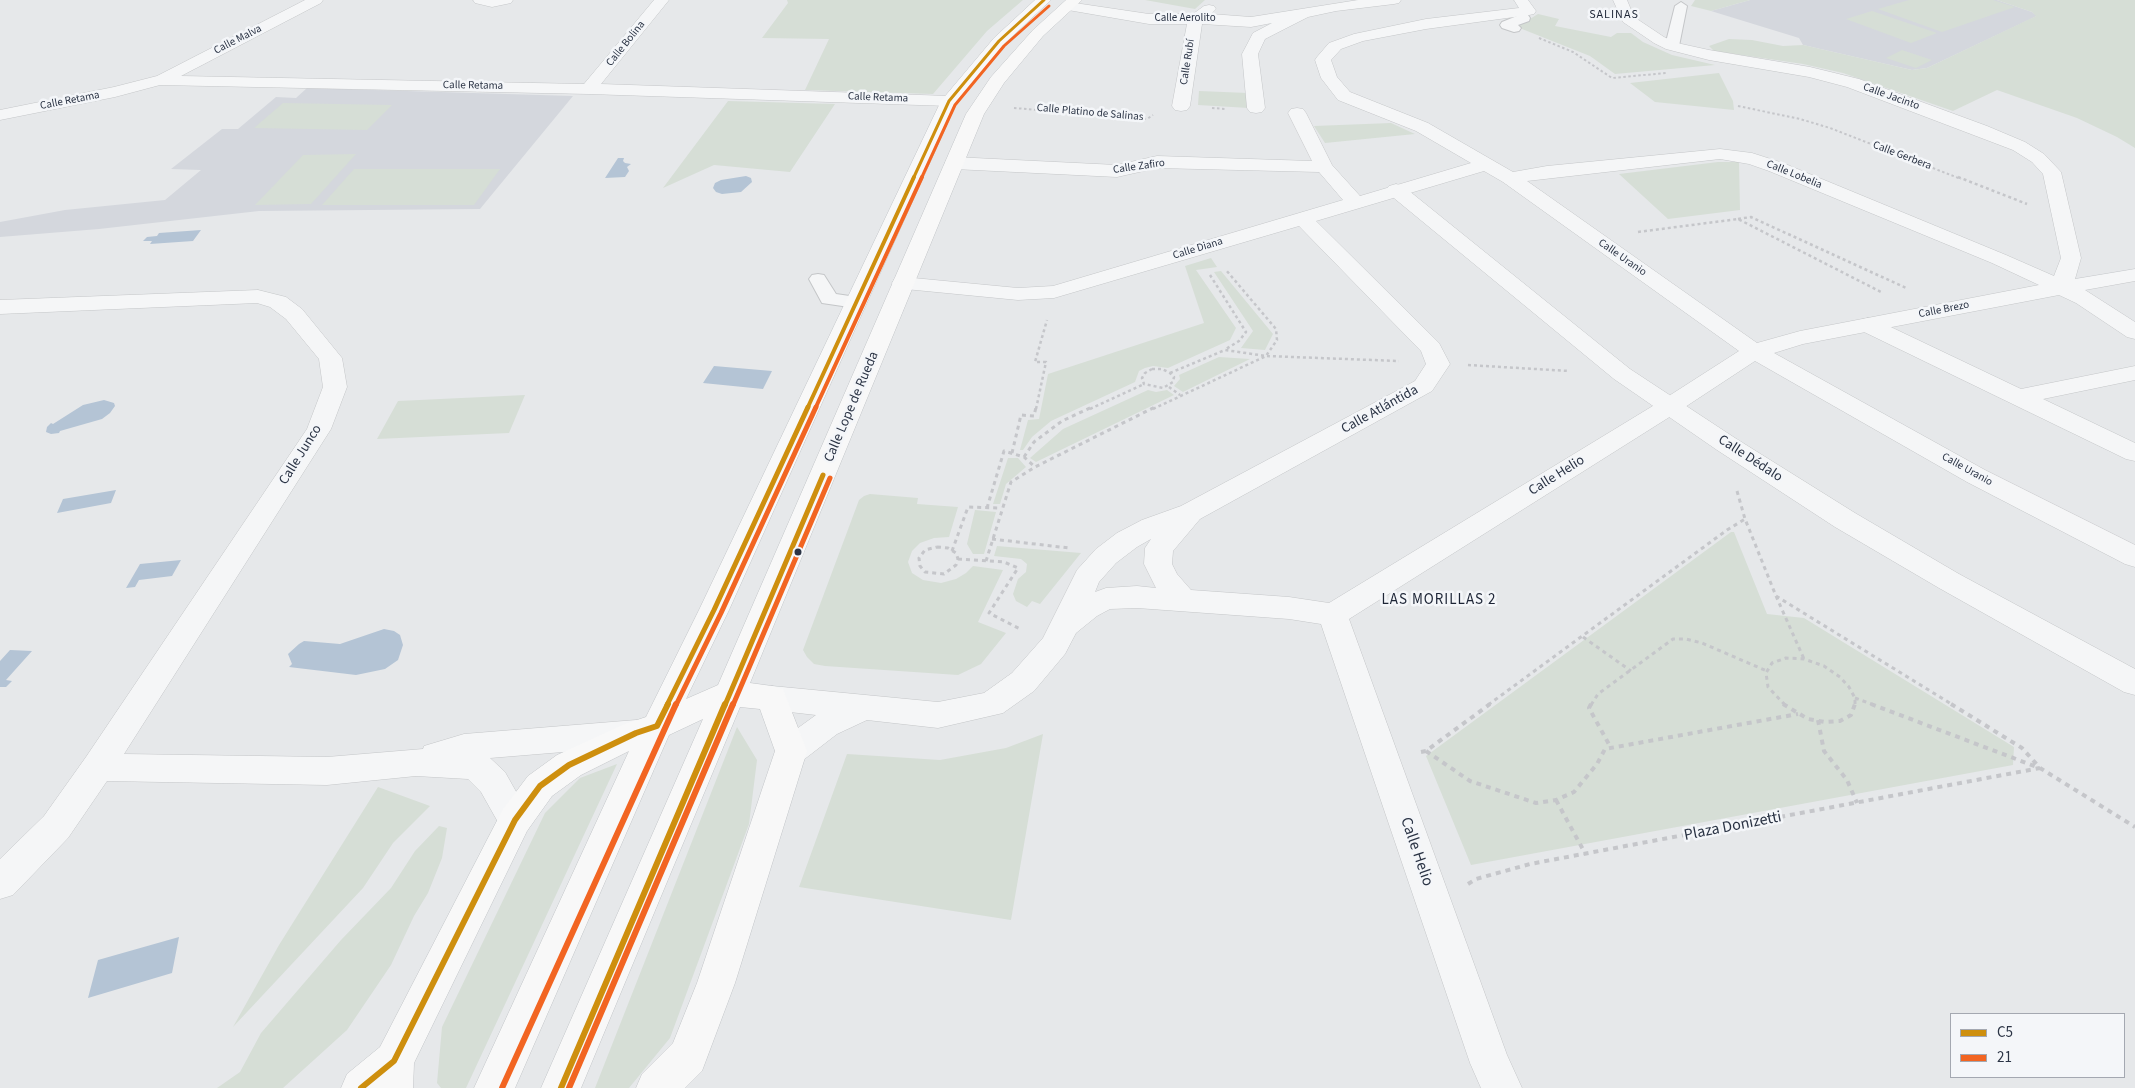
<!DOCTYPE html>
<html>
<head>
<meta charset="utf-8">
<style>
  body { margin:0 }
  #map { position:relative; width:2135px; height:1088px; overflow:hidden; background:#e6e8ea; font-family:"Source Sans 3",sans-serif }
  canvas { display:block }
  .legend { position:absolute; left:1950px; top:1013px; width:175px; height:65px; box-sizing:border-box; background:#f4f6f9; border:1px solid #a4a8b1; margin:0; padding:6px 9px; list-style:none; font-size:15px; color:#2b3445 }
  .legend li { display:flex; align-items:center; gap:10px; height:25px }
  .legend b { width:25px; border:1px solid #a4a8b1 }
</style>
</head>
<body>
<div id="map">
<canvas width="2135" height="1088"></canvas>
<ul class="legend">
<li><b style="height:6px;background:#ce8f0e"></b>C5</li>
<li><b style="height:6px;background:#f26522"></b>21</li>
</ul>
</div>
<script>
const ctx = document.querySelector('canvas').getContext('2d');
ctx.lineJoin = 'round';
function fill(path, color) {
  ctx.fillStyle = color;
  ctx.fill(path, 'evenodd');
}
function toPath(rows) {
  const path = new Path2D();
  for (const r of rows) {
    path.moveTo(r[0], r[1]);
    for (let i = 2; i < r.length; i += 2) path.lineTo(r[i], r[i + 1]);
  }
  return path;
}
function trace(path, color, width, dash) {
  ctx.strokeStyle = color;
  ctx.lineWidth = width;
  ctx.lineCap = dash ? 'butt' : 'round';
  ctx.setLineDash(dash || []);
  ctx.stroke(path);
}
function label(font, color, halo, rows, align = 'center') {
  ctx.font = font + ' "Source Sans 3",sans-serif';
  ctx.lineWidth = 5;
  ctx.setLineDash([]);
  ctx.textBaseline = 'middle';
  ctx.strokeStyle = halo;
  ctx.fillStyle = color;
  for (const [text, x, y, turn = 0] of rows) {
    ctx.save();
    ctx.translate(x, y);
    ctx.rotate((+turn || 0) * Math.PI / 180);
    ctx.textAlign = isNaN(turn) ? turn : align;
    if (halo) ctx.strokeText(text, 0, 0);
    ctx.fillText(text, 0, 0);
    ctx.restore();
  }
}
fill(toPath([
  [1750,0,1997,0,2032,12,2037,16,1927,68,1912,70,1803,45,1799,38,1711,11],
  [307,88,573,96,480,209,259,211,99,229,0,237,0,222,65,210,165,200,201,170,171,169,222,129,238,129,276,97,296,98]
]), '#d4d7dd');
fill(toPath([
  [787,0,1023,0,987,31,933,94,805,90,829,39,762,38,788,3],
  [1145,0,1205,0,1195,9],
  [1695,0,1750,0,1711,11,1691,6],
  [1909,0,1993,0,2015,7,1942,32,1878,9],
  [1997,0,2135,0,2135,148,2117,137,2077,118,1997,90,1953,111,1843,73,1803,64,1714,51,1709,46,1729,39,1752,40,1783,46,1803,45,1912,70,1927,68,2036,16,2032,12],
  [1872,11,1937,33,1911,43,1846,19],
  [1538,14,1559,19,1555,26,1611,37,1617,33,1631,33,1643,42,1672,55,1715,65,1615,74,1590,56,1517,27],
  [1902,50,1932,60,1916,68,1886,58],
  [1719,73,1733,101,1734,110,1655,102,1630,83],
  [1199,91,1248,93,1249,108,1198,105],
  [728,101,835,104,790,172,714,165,663,188],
  [283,103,392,105,367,130,254,128],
  [1391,123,1415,134,1325,143,1314,126],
  [356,154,311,204,255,205,303,155],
  [1718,162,1739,162,1740,210,1668,219,1619,174],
  [354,169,500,169,474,205,322,205],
  [1211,258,1217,267,1196,270,1236,328,1230,340,1168,368,1153,366,1145,368,1139,371,1135,382,1051,421,1032,437,1023,450,1020,450,1028,420,1039,419,1048,374,1204,323,1185,266],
  [1221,271,1273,334,1265,350,1241,348,1253,331,1214,272],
  [1219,357,1250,359,1183,392,1174,386,1180,379,1179,375],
  [1148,390,1156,392,1167,390,1174,395,1036,462,1030,458,1063,429],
  [525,395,509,433,377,439,398,401],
  [1008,458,1018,458,1026,467,1006,484,1000,504,993,504],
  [870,494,918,498,917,504,958,507,949,537,934,538,920,543,912,551,908,562,912,573,923,580,941,583,956,579,966,573,973,566,1003,570,978,622,1006,633,981,664,958,675,825,666,814,664,807,657,803,650,859,500,864,496],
  [975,510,996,512,984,554,973,554,967,544],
  [1731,532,1734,532,1767,614,1804,618,2014,747,2013,765,1471,865,1426,756],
  [997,546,1081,553,1040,604,1032,601,1027,607,1016,601,1013,594,1018,579,1026,572,1027,564,1021,559,994,556],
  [737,727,757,760,749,824,670,1038,629,1088,595,1088],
  [1043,734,1011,920,799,887,847,754,940,760,1006,748],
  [617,764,466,1088,441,1088,437,1083,442,1027,545,813,580,778],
  [378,787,430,806,393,843,363,888,233,1027,279,945],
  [439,826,447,828,442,858,428,893,414,916,391,965,347,1030,283,1088,217,1088,240,1072,261,1033,341,940,391,888,415,851]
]), '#d6ded6');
fill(toPath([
  [618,158,624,158,623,161,625,163,631,164,627,167,629,171,625,177,605,178],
  [746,176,751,178,752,182,741,192,722,194,716,192,713,188,715,183,721,180],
  [201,230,193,241,150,244,152,241,143,241,147,237,157,236,159,233],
  [714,366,772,371,763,389,703,383],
  [104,400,114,403,115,406,110,413,102,419,60,431,59,433,51,434,46,432,47,427,51,423,53,424,83,405],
  [116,490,111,503,57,513,63,499],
  [181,560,172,576,139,580,135,587,126,588,140,564],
  [384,629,394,631,400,635,403,645,398,660,385,669,356,675,289,667,292,664,288,654,299,644,304,641,340,644],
  [10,650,32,651,6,680,12,681,6,687,0,687,0,661],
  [179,937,172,973,88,998,98,960]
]), '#b4c4d5');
const service = toPath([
  [1681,2,1687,6,1679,46,1672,50,1665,46,1675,6,1681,2],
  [1520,8,1526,12,1530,18,1529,21,1518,25,1521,28,1519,31,1514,32,1502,28,1500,25,1502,22,1517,16,1514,12,1520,8],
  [818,274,824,275,836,294,863,298,865,302,863,306,856,308,822,303,809,279,812,275,818,274]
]);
const pedestrian = toPath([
  [1396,184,1403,186,1630,369,1735,438,1855,513,1959,574,2135,669,2135,695,2124,692,1939,588,1835,527,1717,450,1614,379,1389,194,1386,190,1389,186,1396,184],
  [1868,318,1876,320,2021,389,2135,366,2135,380,2043,399,2135,443,2135,461,2126,459,1860,330,1857,325,1860,320,1868,318]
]);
const minor = toPath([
  [305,0,323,0,321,3,181,76,584,84,654,0,669,0,601,84,949,96,955,97,957,101,955,105,949,106,589,94,160,85,115,97,0,120,0,110,114,87,157,76,305,0],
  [473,0,513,0,511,3,492,7,475,3,473,0],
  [1358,0,1401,0,1399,3,1394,4,1336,11,1308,17,1265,39,1258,54,1265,108,1262,112,1256,113,1250,112,1247,108,1242,54,1253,33,1272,23,1251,27,1202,24,1190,106,1187,110,1181,111,1175,110,1172,106,1187,24,1149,24,1068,10,1063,9,1061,6,1063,3,1068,2,1149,14,1193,14,1204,6,1209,5,1214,6,1216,9,1211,14,1251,17,1358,0],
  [1514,0,1528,0,1536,11,1534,14,1529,15,1426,29,1363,41,1341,49,1331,60,1337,77,1350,92,1428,123,1513,172,1547,166,1720,149,1752,153,1783,163,2006,255,2054,276,2061,258,2043,174,2032,162,2013,150,1847,87,1809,77,1709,60,1666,49,1654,43,1623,22,1613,0,1627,0,1634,17,1664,37,1677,43,1709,50,1810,67,1859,79,1987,126,2025,142,2044,154,2061,172,2081,258,2075,279,2135,269,2135,281,2085,290,2135,322,2135,339,2127,337,2076,303,2059,295,1803,344,1774,353,1985,470,2135,545,2135,567,2125,564,1967,482,1755,361,1679,411,1349,619,1507,1055,1522,1088,1481,1088,1470,1063,1321,624,1289,619,1137,608,1110,609,1097,616,1076,633,1065,654,1034,691,1003,713,938,728,867,720,837,734,802,761,791,765,780,761,775,751,780,741,816,715,772,710,761,707,756,698,761,689,772,686,938,702,984,693,1012,673,1043,638,1077,570,1096,549,1117,533,1142,520,1181,506,1415,381,1426,364,1421,351,1299,226,1054,298,1018,300,895,288,892,283,895,278,903,277,1018,288,1053,286,1343,200,1319,172,1157,168,1117,177,954,169,947,167,945,163,947,159,954,157,1117,165,1157,156,1312,161,1288,113,1291,109,1297,108,1303,109,1306,113,1332,165,1360,196,1471,163,1416,131,1338,100,1321,78,1315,60,1317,57,1329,43,1354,34,1426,19,1519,8,1514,0],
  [1720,159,1749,164,1769,171,1992,263,2039,285,1800,331,1757,343,1527,181,1720,159],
  [1484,171,1503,182,1739,351,1661,401,1329,603,1289,597,1191,590,1177,574,1172,564,1173,551,1200,519,1432,391,1450,364,1439,343,1316,221,1484,171],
  [1151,539,1145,548,1144,564,1156,588,1137,586,1106,588,1095,592,1099,582,1116,563,1137,547,1151,539],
  [258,290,286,297,302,309,342,358,347,387,331,429,124,754,327,757,423,749,424,746,464,734,636,720,647,724,652,733,647,742,636,746,490,758,505,772,532,820,527,831,515,835,503,831,481,792,468,779,416,776,327,785,107,781,68,838,13,895,0,899,0,859,44,816,86,757,307,429,323,387,319,359,286,319,270,307,257,303,0,314,0,300,258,290]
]);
const primary = toPath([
  [1035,0,1051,0,1004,44,957,102,729,610,686,699,718,685,966,114,991,77,1033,30,1066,0,1082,0,1043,36,1004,83,984,114,750,683,772,686,783,689,807,751,735,983,702,1071,685,1088,636,1088,642,1074,673,1043,697,983,775,751,760,709,740,707,581,1088,541,1088,703,719,669,735,515,1088,474,1088,629,751,581,775,552,796,527,831,414,1063,413,1088,341,1088,347,1074,380,1047,503,809,528,776,557,755,625,724,646,717,699,610,941,101,994,38,1035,0]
]);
trace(service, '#c4c6c8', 2);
trace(pedestrian, '#c4c6c8', 1);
trace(minor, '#c4c6c8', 1);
trace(primary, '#c2c5c8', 1);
trace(toPath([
  [1539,38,1573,52,1612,78,1666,73],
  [1738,106,1800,119,1830,128,1961,179],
  [1014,108,1147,119,1153,115],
  [1212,108,1226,109]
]), '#c5c6ca', 2, [2.5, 2.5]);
trace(toPath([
  [1958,177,2027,204],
  [1738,219,1751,217,1906,288],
  [1638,232,1738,219,1883,293],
  [1210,275,1246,332,1239,341,1226,349],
  [1468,365,1569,371],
  [1152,369,1162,369,1170,373,1174,377,1173,382,1163,388,1144,384,1142,378,1145,373,1152,369],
  [1170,373,1225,350,1266,356,1399,361],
  [1169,387,1180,395],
  [1036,409,1046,362,1035,362,1047,320],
  [1090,409,1144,384],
  [1153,409,1266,356,1277,340,1276,329,1226,270]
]), '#c5c6ca', 2.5, [3, 3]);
trace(toPath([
  [1012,453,1021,415,1034,416,1036,407],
  [1024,457,1034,442,1062,421,1092,407],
  [1737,491,1745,519,1776,596,1953,705],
  [987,508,1004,451,1024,457,1035,467],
  [992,539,1069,548],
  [937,547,948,548,956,553,958,559,956,565,944,574,925,572,920,566,919,558,925,550,937,547],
  [952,551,968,507,1001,508],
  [958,559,1004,562,1018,568,989,613,1022,630],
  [986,561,1011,482,1035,467,1155,407],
  [1776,596,1804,659],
  [1583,637,1631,671],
  [1855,698,1874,705],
  [1488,705,1727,530,1745,519],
  [1591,705,1598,694,1673,639,1686,639,1702,643,1767,671],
  [1785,705,1768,687,1766,673,1772,663,1786,658,1804,659,1824,666,1840,677,1849,687,1855,698,1855,705]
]), '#c5c6ca', 3, [4, 4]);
trace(toPath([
  [1591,704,1589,708,1611,748],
  [1783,704,1808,719,1825,722,1840,721,1851,715,1855,704],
  [1871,704,2037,767],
  [1951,704,2022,748,2040,768,2135,827],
  [1818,720,1824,751,1847,780,1857,803],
  [1426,751,1470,781,1536,803,1556,800,1574,792,1597,764,1605,749,1798,714],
  [1421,752,1426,751,1490,704],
  [1556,800,1586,855],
  [1468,884,1476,879,1530,864,2040,768]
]), '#c5c6ca', 4, [5, 5]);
fill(service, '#f5f6f7');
fill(pedestrian, '#f5f6f7');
fill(minor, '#f5f6f7');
fill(primary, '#f8f8f8');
trace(toPath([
  [913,179,949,101,999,41,1044,0]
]), '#ce8f0e', 3);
trace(toPath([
  [807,409,914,177]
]), '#ce8f0e', 4);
trace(toPath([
  [667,705,714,610,808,407],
  [725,705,823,475]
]), '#ce8f0e', 5);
trace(toPath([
  [361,1088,394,1061,515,820,540,786,569,765,636,733,657,726,668,704],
  [561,1088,725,704]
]), '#ce8f0e', 6);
trace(toPath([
  [921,179,955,105,1004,46,1049,6]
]), '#f26522', 3);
trace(toPath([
  [815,409,922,177]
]), '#f26522', 4);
trace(toPath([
  [676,705,721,613,816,407],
  [733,705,830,478]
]), '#f26522', 5);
trace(toPath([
  [502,1088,676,704],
  [569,1088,733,704]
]), '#f26522', 6);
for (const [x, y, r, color] of [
  [798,552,4.5,"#2b3445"]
]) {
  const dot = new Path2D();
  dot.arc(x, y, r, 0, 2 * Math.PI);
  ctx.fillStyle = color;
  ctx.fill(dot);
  trace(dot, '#f4f6f9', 2);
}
label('11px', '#2b3445', '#f4f6f9', [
  ["Calle Aerolito",1185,19],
  ["Calle Malva",238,40,-27],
  ["Calle Bolina",626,44,-51],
  ["Calle Rubí",1188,62,-81],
  ["Calle Retama",473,86,1],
  ["Calle Jacinto",1891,97,20],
  ["Calle Retama",878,98,2],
  ["Calle Retama",70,101,-11],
  ["Calle Platino de Salinas",1090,113,5],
  ["Calle Gerbera",1902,156,21],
  ["Calle Zafiro",1139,167,-8],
  ["Calle Lobelia",1794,175,22],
  ["Calle Diana",1198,249,-17],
  ["Calle Uranio",1622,258,35],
  ["Calle Brezo",1944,310,-11],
  ["Calle Uranio",1967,470,29]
]);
ctx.letterSpacing = '1px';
label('12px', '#1d2536', '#f4f6f9', [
  ["SALINAS",1614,15]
]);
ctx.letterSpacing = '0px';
label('14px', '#2b3445', '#f4f6f9', [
  ["Calle Lope de Rueda",852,407,-67],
  ["Calle Atlántida",1380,410,-29],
  ["Calle Junco",301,455,-58],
  ["Calle Dédalo",1750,459,33],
  ["Calle Helio",1557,476,-32]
]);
ctx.letterSpacing = '1px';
label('15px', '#1d2536', '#f4f6f9', [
  ["LAS MORILLAS 2",1439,601]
]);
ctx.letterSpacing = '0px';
label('16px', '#2b3445', '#f4f6f9', [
  ["Plaza Donizetti",1733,827,-11],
  ["Calle Helio",1416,852,71]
]);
</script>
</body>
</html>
